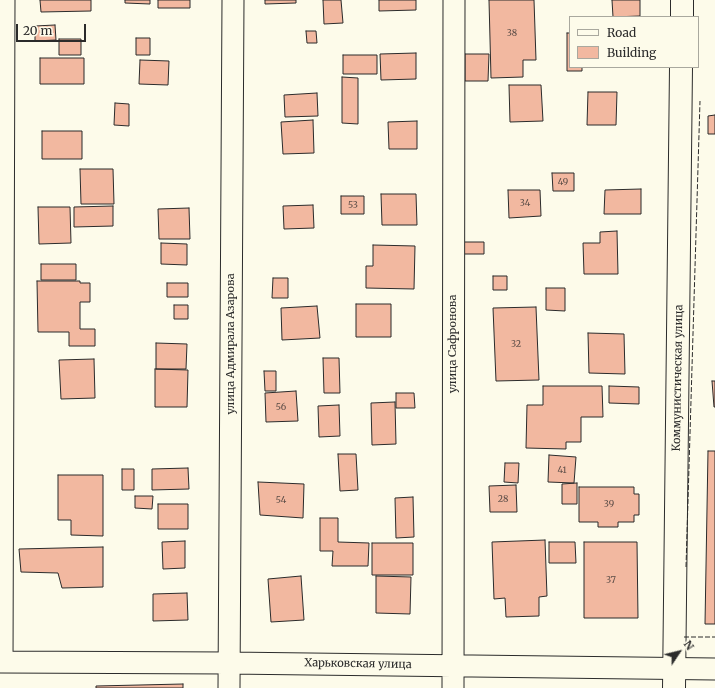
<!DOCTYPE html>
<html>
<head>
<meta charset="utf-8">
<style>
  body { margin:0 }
  #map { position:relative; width:715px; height:688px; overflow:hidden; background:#fdfbea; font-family:Merriweather,serif }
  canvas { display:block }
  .legend { position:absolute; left:569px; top:16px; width:130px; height:52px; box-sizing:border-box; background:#fdfbea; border:1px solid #a9a89e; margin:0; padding:5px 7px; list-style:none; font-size:12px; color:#2b2b2b }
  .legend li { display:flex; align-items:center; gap:8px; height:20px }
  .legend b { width:20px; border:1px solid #a9a89e }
  .north { position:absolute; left:659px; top:632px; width:40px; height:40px; -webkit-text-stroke:3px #fdfbea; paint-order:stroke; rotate:55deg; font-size:11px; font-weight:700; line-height:16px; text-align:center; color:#2b2b2b }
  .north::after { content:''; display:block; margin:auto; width:14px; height:18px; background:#2b2b2b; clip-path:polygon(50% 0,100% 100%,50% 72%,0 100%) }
  .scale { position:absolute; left:16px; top:24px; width:70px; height:18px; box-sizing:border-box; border:2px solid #2b2b2b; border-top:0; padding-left:5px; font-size:12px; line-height:14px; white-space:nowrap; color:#2b2b2b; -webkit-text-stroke:3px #fdfbea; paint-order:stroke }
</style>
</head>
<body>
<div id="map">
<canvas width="715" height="688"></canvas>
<ul class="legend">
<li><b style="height:5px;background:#fdfbea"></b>Road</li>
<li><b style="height:11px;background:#f2b8a0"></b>Building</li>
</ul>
<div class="north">N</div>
<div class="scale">20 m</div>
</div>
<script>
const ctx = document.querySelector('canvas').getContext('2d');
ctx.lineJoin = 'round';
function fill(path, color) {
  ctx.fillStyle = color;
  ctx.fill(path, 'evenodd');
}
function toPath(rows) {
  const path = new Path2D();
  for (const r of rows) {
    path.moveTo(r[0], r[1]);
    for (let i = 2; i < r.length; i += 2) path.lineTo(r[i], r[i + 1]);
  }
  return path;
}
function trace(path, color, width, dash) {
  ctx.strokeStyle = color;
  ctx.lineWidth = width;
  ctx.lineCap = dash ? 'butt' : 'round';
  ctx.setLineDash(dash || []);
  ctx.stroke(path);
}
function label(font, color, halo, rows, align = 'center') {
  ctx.font = font + ' Merriweather,serif';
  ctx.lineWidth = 3;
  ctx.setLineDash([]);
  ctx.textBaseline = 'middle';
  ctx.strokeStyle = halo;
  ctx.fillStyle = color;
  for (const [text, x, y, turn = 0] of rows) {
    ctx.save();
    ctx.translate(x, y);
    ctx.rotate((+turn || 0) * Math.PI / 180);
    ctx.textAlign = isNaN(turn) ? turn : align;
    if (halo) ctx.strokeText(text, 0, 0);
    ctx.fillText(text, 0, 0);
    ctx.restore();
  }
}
const building = toPath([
  [40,0,91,0,91,11,41,12,40,0],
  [125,0,150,0,150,4,125,3,125,0],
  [158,0,190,0,190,8,158,8,158,0],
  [265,0,296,0,296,3,265,4,265,0],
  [323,0,341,0,343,23,324,24,323,0],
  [379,0,416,0,416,10,379,11,379,0],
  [489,0,534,0,536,60,523,60,523,77,491,78,489,0],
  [612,0,640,0,640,16,613,17,612,0],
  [55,25,56,40,35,41,35,26,55,25],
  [306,31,316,31,317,43,307,43,306,31],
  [567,33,570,33,570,67,582,67,582,71,567,71,567,33],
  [136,38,150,38,150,55,136,55,136,38],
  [59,39,81,39,81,55,59,55,59,39],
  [416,53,416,79,381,80,380,54,416,53],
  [465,54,489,54,488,81,465,81,465,54],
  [343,55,377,55,377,74,343,74,343,55],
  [40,58,84,58,84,84,40,84,40,58],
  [140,60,169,61,168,85,139,84,140,60],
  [342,77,358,78,358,124,342,123,342,77],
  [509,85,541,85,543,121,510,122,509,85],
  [588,92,617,92,616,125,587,125,588,92],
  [317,93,318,116,285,117,284,95,317,93],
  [115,103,129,104,129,126,114,125,115,103],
  [715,115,715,134,708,134,708,116,715,115],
  [313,120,314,153,283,154,281,122,313,120],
  [417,121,417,149,389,149,388,122,417,121],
  [42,131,82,131,82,159,42,159,42,131],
  [80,169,113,169,114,204,81,204,80,169],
  [552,173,574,173,574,191,553,191,552,173],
  [641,189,641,214,604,214,605,190,641,189],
  [508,190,540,190,541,216,509,218,508,190],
  [381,194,416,194,417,225,382,225,381,194],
  [341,196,364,196,364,214,341,214,341,196],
  [313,205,314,228,284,229,283,206,313,205],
  [113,206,113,226,74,227,74,207,113,206],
  [38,207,70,207,71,243,39,244,38,207],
  [189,208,190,239,159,239,158,209,189,208],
  [617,231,618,274,584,274,583,243,600,243,600,232,617,231],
  [464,242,484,242,484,254,464,254,464,242],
  [161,243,187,244,187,265,161,264,161,243],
  [373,245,415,246,414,289,366,288,366,266,373,266,373,245],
  [41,264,76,264,76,280,41,280,41,264],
  [493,276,507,276,507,290,493,290,493,276],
  [273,278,288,278,288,298,272,298,273,278],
  [37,281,80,281,80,283,90,283,90,302,80,302,80,329,95,329,95,346,69,346,69,332,38,332,37,281],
  [167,283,188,283,188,297,167,297,167,283],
  [546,288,565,288,565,311,546,310,546,288],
  [356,304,391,304,391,337,356,337,356,304],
  [174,305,188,305,188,319,174,319,174,305],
  [317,306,320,338,282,340,281,308,317,306],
  [536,307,539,380,496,381,493,308,536,307],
  [588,333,624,334,625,374,589,373,588,333],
  [156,343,187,344,186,369,156,369,156,343],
  [323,358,339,358,340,393,324,393,323,358],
  [94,359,95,398,61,399,59,360,94,359],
  [155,369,188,370,187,407,155,407,155,369],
  [264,371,276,371,276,391,265,391,264,371],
  [712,381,715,381,715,407,714,407,712,381],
  [543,386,602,386,603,417,581,417,581,442,566,442,566,449,526,448,527,405,543,405,543,386],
  [609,386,639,387,639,404,609,403,609,386],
  [296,391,298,421,266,422,265,393,296,391],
  [396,393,414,393,415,408,396,408,396,393],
  [395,402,396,444,372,445,371,403,395,402],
  [339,405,340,436,319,437,318,406,339,405],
  [708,451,715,451,715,624,705,624,708,451],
  [338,454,356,454,358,490,340,491,338,454],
  [549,455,576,457,574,483,548,482,549,455],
  [505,463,519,463,518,483,504,482,505,463],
  [188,468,189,489,152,490,152,469,188,468],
  [122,469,134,469,134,490,122,490,122,469],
  [58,475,103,475,103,536,71,535,71,520,58,520,58,475],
  [258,482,304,484,303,518,260,515,258,482],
  [577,483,577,504,562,504,562,484,577,483],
  [516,485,517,512,490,512,489,486,516,485],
  [579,487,634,487,634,494,639,494,639,515,634,515,634,522,618,522,618,527,598,527,598,522,579,522,579,487],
  [135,496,153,496,152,509,135,508,135,496],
  [413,497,414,537,396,538,395,498,413,497],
  [158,504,188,504,188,529,158,529,158,504],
  [320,518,338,518,338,542,369,543,368,566,332,566,333,551,320,551,320,518],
  [545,540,547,596,539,597,539,616,506,617,505,598,494,599,492,542,545,540],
  [185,541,185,568,163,569,162,542,185,541],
  [549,542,575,542,576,563,549,563,549,542],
  [584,542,637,542,638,618,584,618,584,542],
  [372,543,413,543,413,575,372,575,372,543],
  [103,547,103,587,62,588,58,573,21,572,19,549,103,547],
  [301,576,304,620,271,622,268,579,301,576],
  [376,576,411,577,410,614,376,613,376,576],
  [187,593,188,620,153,621,153,594,187,593],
  [183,684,183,688,96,688,96,686,183,684]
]);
fill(building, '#f2b8a0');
trace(building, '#2b2b2b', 1);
const minor = toPath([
  [0,662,229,663,715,669],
  [2,662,4,0],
  [229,688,233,0],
  [453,688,454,0]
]);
const tertiary = toPath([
  [682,17,682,0],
  [674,688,681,67]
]);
trace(minor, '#2b2b2b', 23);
trace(tertiary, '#2b2b2b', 24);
trace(minor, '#fdfbea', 21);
trace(tertiary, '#fdfbea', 22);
trace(toPath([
  [686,567,700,101],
  [684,637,715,637]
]), '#2b2b2b', 1, [5, 2]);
label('9px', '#5d4e48', null, [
  ["38",512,33],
  ["49",563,182],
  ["34",525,203],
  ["53",353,205],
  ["32",516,344],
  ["56",281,407],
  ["41",562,470],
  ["28",503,499],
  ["54",281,500],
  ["39",609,504],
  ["37",611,580]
]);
label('11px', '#2b2b2b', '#fdfbea', [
  ["улица Адмирала Азарова",231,344,-90],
  ["улица Сафронова",453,344,-90],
  ["Коммунистическая улица",678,378,-89],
  ["Харьковская улица",358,664,1]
]);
</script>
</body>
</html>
